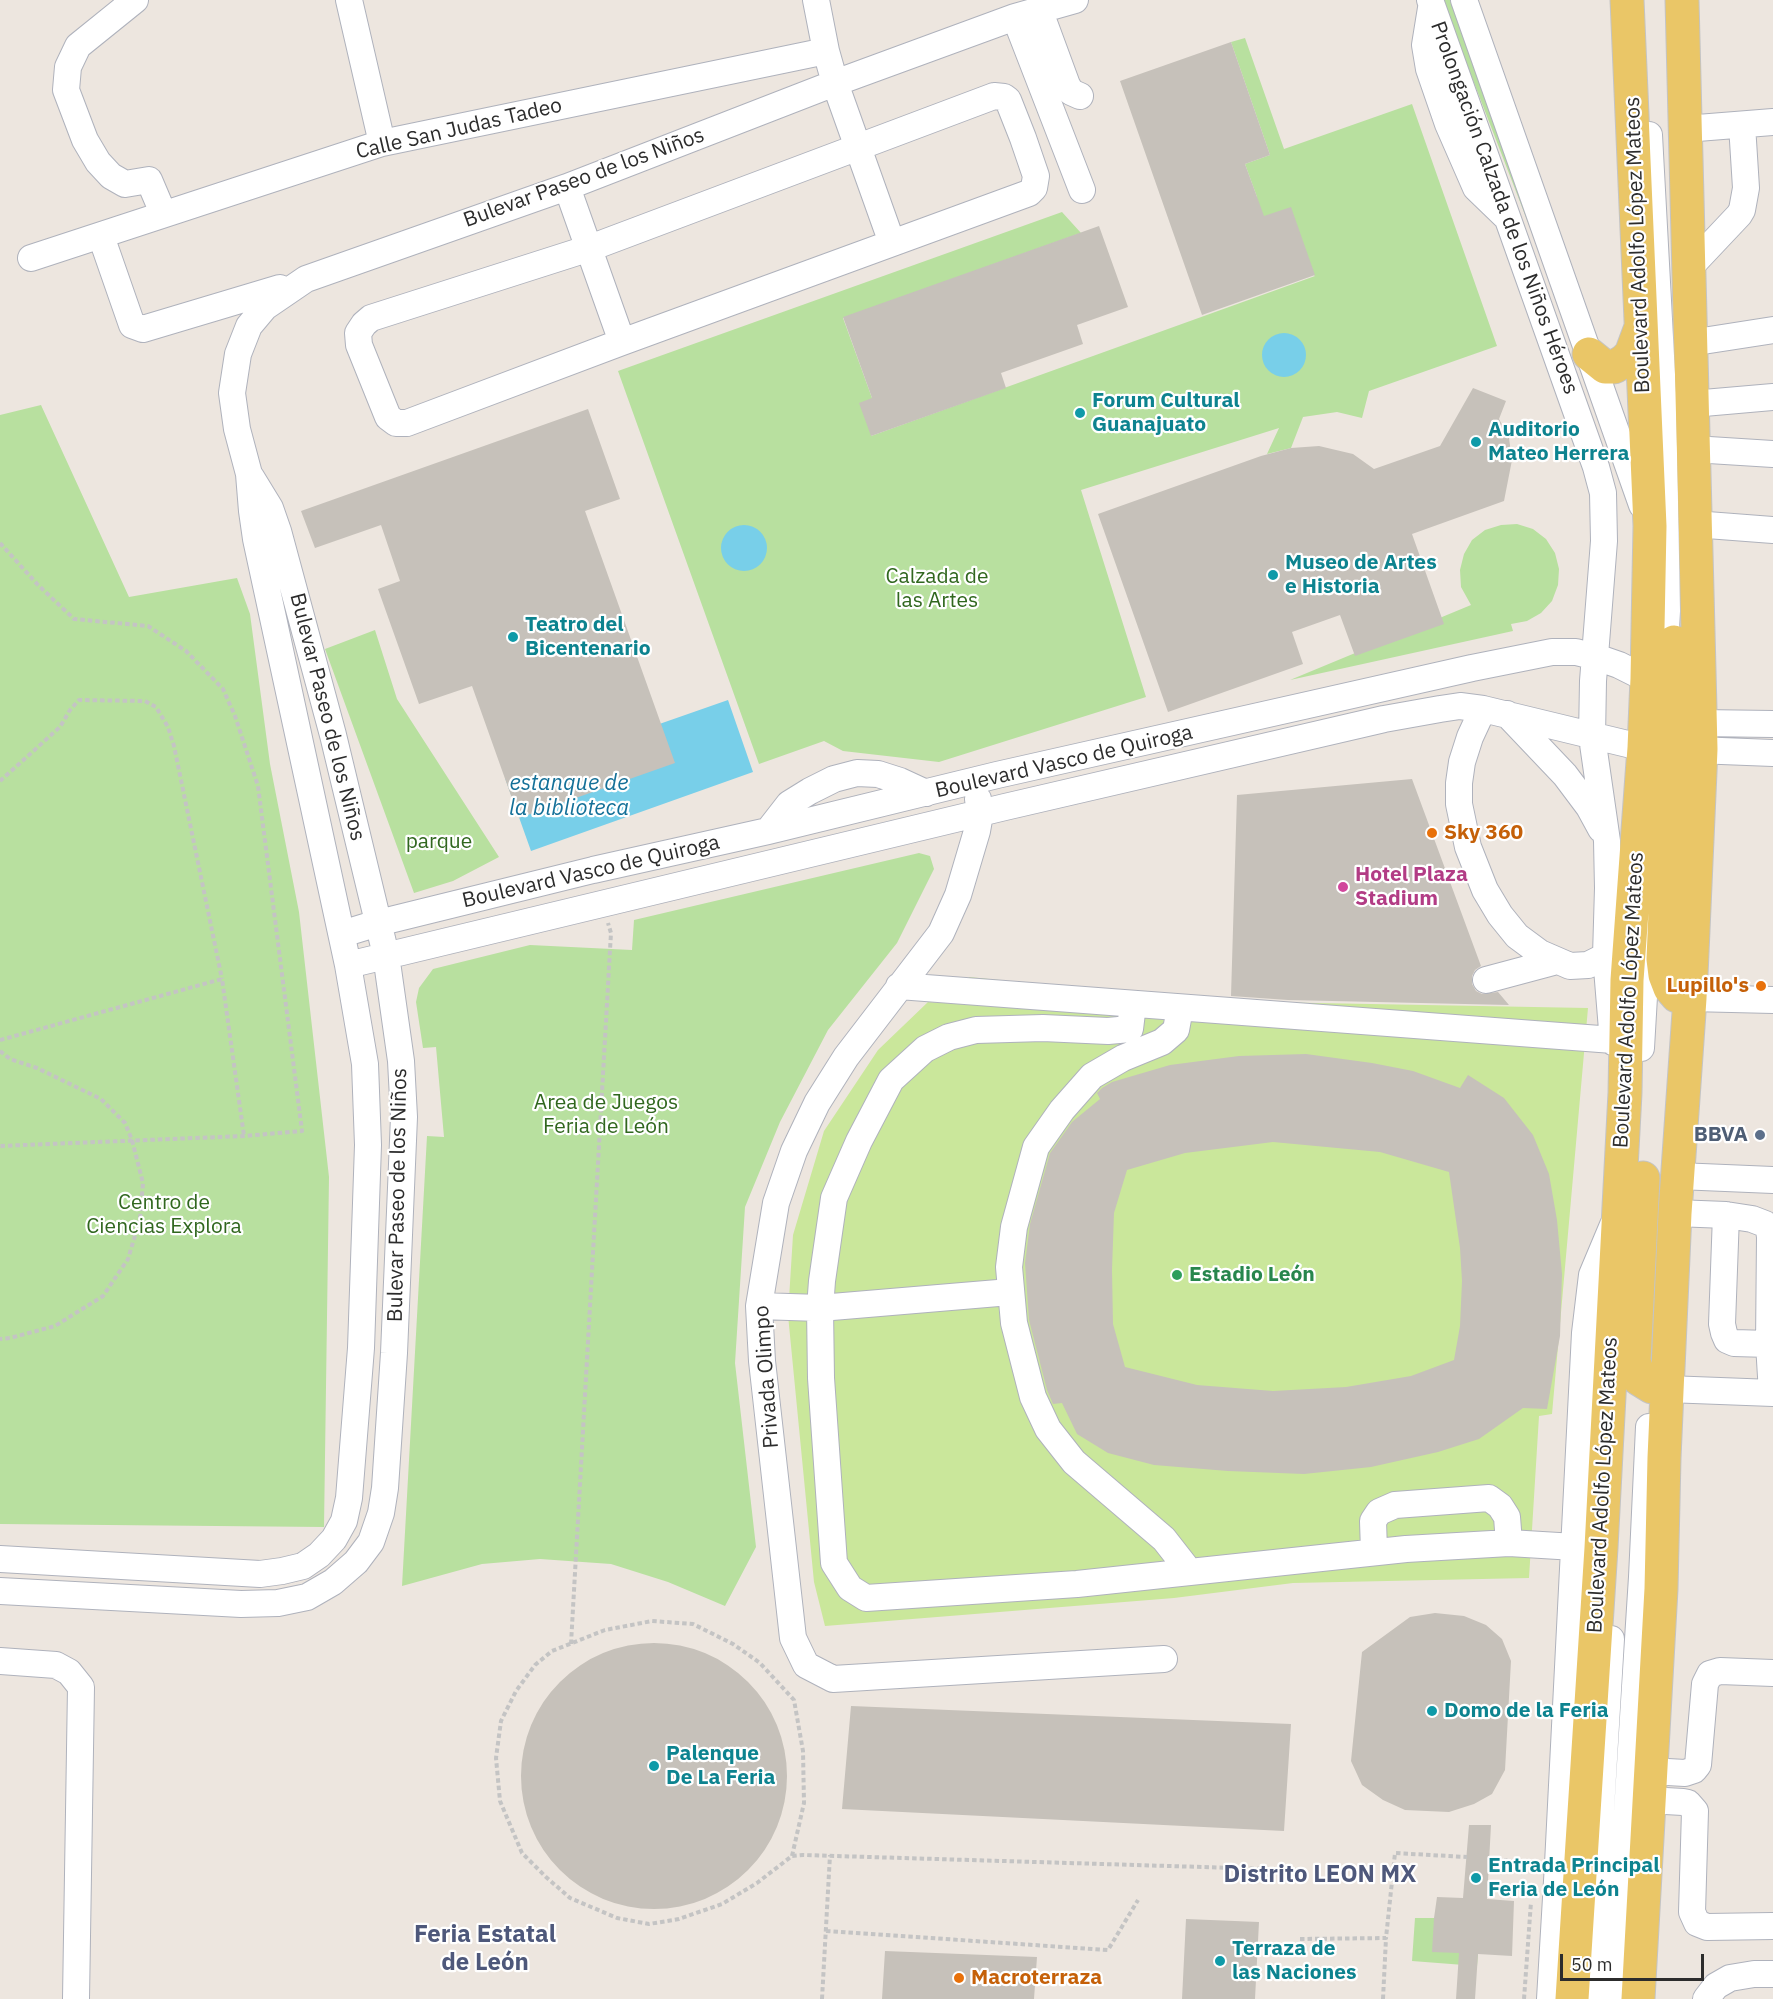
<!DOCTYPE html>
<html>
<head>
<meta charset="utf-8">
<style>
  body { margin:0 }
  #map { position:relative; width:1773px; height:1999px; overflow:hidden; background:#ede6df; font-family:"IBM Plex Sans",sans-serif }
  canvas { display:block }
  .scale { position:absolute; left:1560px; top:1954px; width:144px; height:27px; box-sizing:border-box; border:3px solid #2c2c2c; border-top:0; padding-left:8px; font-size:18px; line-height:21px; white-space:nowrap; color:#2c2c2c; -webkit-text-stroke:4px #fff; paint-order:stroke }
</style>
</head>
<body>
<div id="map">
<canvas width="1773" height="1999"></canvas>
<div class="scale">50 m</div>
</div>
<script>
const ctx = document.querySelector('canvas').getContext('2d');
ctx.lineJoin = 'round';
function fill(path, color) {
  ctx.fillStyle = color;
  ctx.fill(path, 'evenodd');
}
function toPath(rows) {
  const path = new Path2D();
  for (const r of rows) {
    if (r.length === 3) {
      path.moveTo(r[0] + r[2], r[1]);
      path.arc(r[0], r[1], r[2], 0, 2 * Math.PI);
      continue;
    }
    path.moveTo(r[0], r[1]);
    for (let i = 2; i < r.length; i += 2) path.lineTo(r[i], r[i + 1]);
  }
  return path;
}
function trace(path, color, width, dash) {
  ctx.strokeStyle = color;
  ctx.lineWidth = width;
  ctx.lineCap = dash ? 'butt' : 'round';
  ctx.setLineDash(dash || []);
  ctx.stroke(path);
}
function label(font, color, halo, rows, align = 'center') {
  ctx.font = font + ' "IBM Plex Sans",sans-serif';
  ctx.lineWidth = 4.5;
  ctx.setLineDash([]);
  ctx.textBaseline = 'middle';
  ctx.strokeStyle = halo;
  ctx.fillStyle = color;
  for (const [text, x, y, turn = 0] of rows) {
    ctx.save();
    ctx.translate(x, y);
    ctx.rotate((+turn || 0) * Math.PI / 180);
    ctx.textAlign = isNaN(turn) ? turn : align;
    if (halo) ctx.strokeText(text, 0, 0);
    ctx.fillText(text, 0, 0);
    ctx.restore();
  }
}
fill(toPath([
  [1442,0,1450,0,1561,308],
  [1245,38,1284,149,1412,104,1497,346,1369,391,1362,418,1337,412,1303,417,1291,448,1267,454,1279,428,1081,490,1146,697,939,762,843,751,824,741,759,764,618,371,1062,212,1081,233,843,318,872,398,871,436,1315,276,1242,224,1257,197,1245,164,1270,155,1231,42],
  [41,405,129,597,237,578,250,614,270,764,299,912,329,1177,324,1527,0,1524,0,415],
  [1517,524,1533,529,1546,539,1555,553,1559,569,1558,585,1552,601,1541,613,1527,621,1511,624,1513,631,1290,680,1471,605,1461,587,1460,570,1464,554,1472,540,1485,530,1501,525],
  [375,630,397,699,499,857,453,881,414,893,325,649],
  [919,853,930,856,934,869,897,943,828,1030,780,1122,745,1207,735,1363,756,1547,725,1606,668,1582,611,1564,540,1559,482,1564,402,1586,427,1136,444,1137,436,1047,423,1048,416,1002,419,988,433,969,530,945,632,950,634,920],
  [1415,1918,1434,1918,1478,1954,1477,1966,1412,1961]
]), '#b8e09f');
fill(toPath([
  [969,977,1207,1001,1588,1008,1552,1414,1539,1416,1529,1578,1293,1583,1174,1598,825,1626,814,1582,788,1315,793,1235,824,1131,878,1050,928,1002,963,1004]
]), '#cae79b');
fill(toPath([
  [1284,355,22],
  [744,548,23],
  [728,700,753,772,531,851,505,778]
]), '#78cfe9');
fill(toPath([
  [1231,42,1270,155,1245,164,1264,216,1291,207,1315,275,1202,315,1120,81],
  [1099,226,1128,307,1077,325,1083,344,1001,373,1006,388,871,436,859,403,872,398,843,317],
  [1473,388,1506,401,1499,419,1509,438,1512,460,1504,501,1412,534,1444,624,1355,656,1340,615,1292,632,1303,664,1168,712,1098,514,1261,456,1291,448,1319,446,1353,454,1374,469,1440,446],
  [588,409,620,499,585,511,675,763,519,818,472,686,419,704,378,589,400,581,381,525,315,548,301,511],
  [1412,779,1481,966,1475,970,1472,976,1472,984,1476,991,1482,994,1498,992,1509,1005,1288,1000,1231,996,1237,795],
  [1306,1054,1372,1063,1413,1071,1460,1088,1468,1075,1504,1098,1533,1135,1549,1174,1557,1220,1562,1274,1560,1336,1547,1409,1523,1408,1479,1439,1438,1452,1371,1467,1304,1474,1228,1471,1154,1465,1108,1453,1077,1434,1062,1403,1053,1404,1047,1390,1029,1320,1025,1263,1030,1224,1050,1153,1072,1122,1100,1099,1097,1093,1102,1088,1112,1082,1170,1065,1239,1056],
  [1273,1142,1380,1152,1449,1172,1460,1248,1462,1281,1460,1326,1454,1360,1411,1376,1346,1387,1273,1391,1197,1385,1125,1367,1113,1324,1112,1270,1114,1213,1127,1170,1185,1153],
  [1435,1613,1464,1616,1486,1625,1502,1639,1511,1661,1505,1770,1492,1794,1474,1804,1449,1812,1405,1810,1383,1800,1362,1785,1351,1761,1362,1652,1410,1617],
  [654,1776,133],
  [851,1706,1291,1724,1284,1831,842,1809],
  [1469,1825,1491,1825,1487,1899,1514,1901,1512,1956,1478,1954,1475,1999,1456,1999,1459,1953,1432,1952,1434,1918,1437,1897,1463,1898],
  [1186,1919,1259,1922,1255,1999,1182,1999],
  [885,1951,1037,1957,1034,1999,882,1999]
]), '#c6c1ba');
const minor = toPath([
  [135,0,78,46,68,67,66,90,85,140,98,162,111,176,125,184,149,180,163,213],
  [349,0,382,143],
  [816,0,826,51,835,83,892,243],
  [1430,0,1596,467,1603,493,1604,541,1593,681,1592,737,1607,841,1608,888,1606,956,1613,1042],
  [1464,0,1642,505],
  [1431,8,1425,45,1429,69,1448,124,1476,188,1505,216],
  [1039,9,1067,85,1071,92,1080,96],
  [1015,17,1082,190],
  [994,96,1004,97,1008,100,1023,138,1036,176,1034,188,1029,193,622,342,407,423,396,423,388,417,359,345,358,333,364,324,371,318,590,248,994,96],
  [1685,129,1773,122],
  [1649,135,1663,393,1667,611,1664,662],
  [567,187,622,342],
  [101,236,132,325,143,329,280,288],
  [31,258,382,143,826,51],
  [1689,268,1739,215,1742,210,1746,188,1742,125],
  [1690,343,1773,330],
  [1692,404,1773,397],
  [1693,449,1773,454],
  [1694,524,1773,530],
  [1483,709,1470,737,1462,762,1459,783,1459,804,1468,847,1485,890,1500,915,1517,936,1540,953,1570,966,1588,965,1606,956],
  [1507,714,1565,775,1589,807,1601,829],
  [1686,714,1700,723,1773,724],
  [978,799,980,814,977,831,958,895,941,933,846,1057,817,1103,794,1151,776,1203,759,1306,762,1361,793,1638,806,1665,833,1679,1164,1659],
  [768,831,789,804,810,791,834,779,857,773,878,774,900,781,926,793],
  [342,934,378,923,593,870,768,831,997,775,1472,668,1552,652,1576,652,1596,657,1619,665,1647,679,1659,689],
  [348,965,1005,807,1384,719,1440,709,1460,706,1483,709,1644,748,1773,753],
  [1486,980,1557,961],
  [899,986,1613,1040],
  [1690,998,1773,1000],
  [1133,1004,1130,1029,1108,1031,1043,1028,976,1030,949,1037,925,1049,891,1080,859,1141,834,1198,822,1281,820,1308,821,1378,834,1563,850,1588,866,1598,1077,1584,1406,1549,1509,1543,1575,1547],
  [1180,1008,1176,1030,1162,1042,1123,1058,1092,1076,1062,1110,1036,1147,1014,1227,1009,1267,1014,1323,1033,1397,1048,1429,1074,1462,1164,1539,1189,1571],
  [1641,1048,1649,911],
  [1678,1176,1773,1180],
  [1675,1213,1726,1215,1752,1219,1765,1224,1769,1230,1770,1237,1769,1344,1734,1343,1727,1340,1724,1333,1722,1324,1726,1215],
  [759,1306,820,1308,1010,1292],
  [1769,1344,1772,1393],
  [1667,1389,1773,1393],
  [1374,1551,1373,1521,1379,1512,1395,1505,1489,1498,1500,1506,1507,1517,1509,1543],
  [0,1559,260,1574,282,1571,303,1566,319,1555,334,1539,344,1521,349,1498,361,1348,368,1145,365,1064,348,965,256,539,252,511,249,474,237,429,232,393,238,354,249,326,265,307,306,279,567,187,835,83,1015,17,1075,0],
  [0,1591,241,1604,278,1603,307,1597,333,1582,356,1562,371,1542,381,1513,385,1488,394,1353,404,1117,401,1061,386,955,333,735,278,531,270,508,251,477],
  [0,1661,56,1665,69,1672,81,1687,76,1999],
  [1650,1771,1685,1773,1694,1770,1698,1765,1705,1684,1710,1674,1720,1671,1773,1673],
  [1648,1800,1683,1802,1688,1803,1695,1811,1692,1912,1697,1923,1707,1927,1773,1926],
  [1550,1999,1558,1864,1585,1333,1592,1275,1613,1225],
  [1590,1999,1611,1639],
  [1615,1999,1642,1577,1649,1427],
  [1706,1999,1716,1986,1730,1978,1754,1974,1773,1974]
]);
const major = toPath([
  [1589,354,1605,367,1614,367,1624,361,1631,354,1641,327],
  [1674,642,1672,750,1663,959,1665,975,1670,988,1677,996,1690,998],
  [1643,1178,1634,1361,1639,1379,1652,1387,1667,1389],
  [1572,1999,1601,1548,1625,1093,1627,980,1644,748,1647,679,1650,526,1627,0],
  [1638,1999,1661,1589,1664,1458,1675,1213,1690,998,1701,749,1682,0]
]);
trace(minor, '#afb2bc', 28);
trace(major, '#c4c4c4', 35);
trace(toPath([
  [0,543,38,585,74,619,148,626,186,651,223,689,235,716,258,786,302,1131,244,1136,0,1146],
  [0,781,60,727,70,710,79,700,145,701,156,707,168,727,174,746,222,979],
  [0,1040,222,979,244,1136],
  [0,1051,10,1059,37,1068,101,1099,125,1123,132,1140,143,1183,140,1219,128,1259,103,1296,55,1326,10,1338,0,1339],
  [571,1644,610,950,611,933,608,923],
  [792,1856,804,1803,803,1751,794,1700,760,1663,733,1644,693,1624,652,1621,605,1630,552,1651,535,1665,516,1691,501,1721,496,1758,500,1801,522,1853,546,1877,570,1898,617,1918,649,1924,679,1919,722,1904,757,1883,792,1856,803,1855,1302,1870],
  [1489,1859,1537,1863],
  [826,1931,1108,1950,1138,1900],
  [1300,1939,1386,1938,1395,1853,1467,1857],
  [822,1999,830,1855],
  [1383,1999,1386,1938],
  [1524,1999,1531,1902]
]), '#c4c4c4', 4, [4.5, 3]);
trace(minor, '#fff', 26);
trace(major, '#eac667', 33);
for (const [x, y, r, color] of [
  [1080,413,6,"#0f9aa8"],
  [1476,442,6,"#0f9aa8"],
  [1273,575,6,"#0f9aa8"],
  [513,637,6,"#0f9aa8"],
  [1432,833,6,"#e8710a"],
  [1343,887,6,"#d1479c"],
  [1761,986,6,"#e8710a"],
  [1760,1135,6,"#5c6f8a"],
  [1177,1275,6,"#2e9e5b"],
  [1432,1711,6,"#0f9aa8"],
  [654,1766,6,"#0f9aa8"],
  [1476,1878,6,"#0f9aa8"],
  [1220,1961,6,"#0f9aa8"],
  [959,1978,6,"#e8710a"]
]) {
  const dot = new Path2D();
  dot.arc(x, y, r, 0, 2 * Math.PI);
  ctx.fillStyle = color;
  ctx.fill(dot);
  trace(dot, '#fff', 2);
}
label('21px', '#2c2c2c', '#fff', [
  ["Calle San Judas Tadeo",459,129,-13],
  ["Bulevar Paseo de los Niños",584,178,-20],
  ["Prolongación Calzada de los Niños Héroes",1504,208,70],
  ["Boulevard Adolfo López Mateos",1638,245,-92],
  ["Bulevar Paseo de los Niños",327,717,76],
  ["Boulevard Vasco de Quiroga",1064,762,-13],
  ["Boulevard Vasco de Quiroga",591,872,-13],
  ["Boulevard Adolfo López Mateos",1629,1000,-87],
  ["Bulevar Paseo de los Niños",398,1195,-89],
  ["Privada Olimpo",767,1377,-94],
  ["Boulevard Adolfo López Mateos",1603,1485,-87]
]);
label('bold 21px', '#0d838f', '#fff', [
  ["Forum Cultural",1092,401],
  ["Guanajuato",1092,425],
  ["Auditorio",1488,430],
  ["Mateo Herrera",1488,454],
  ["Museo de Artes",1285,563],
  ["e Historia",1285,587],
  ["Teatro del",525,625],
  ["Bicentenario",525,649],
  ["Domo de la Feria",1444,1711],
  ["Palenque",666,1754],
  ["De La Feria",666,1778],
  ["Entrada Principal",1488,1866],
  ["Feria de León",1488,1890],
  ["Terraza de",1232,1949],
  ["las Naciones",1232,1973]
], 'left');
label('21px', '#30671e', '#fff', [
  ["Calzada de",937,577],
  ["las Artes",937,601],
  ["parque",439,842],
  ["Area de Juegos",606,1103],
  ["Feria de León",606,1127],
  ["Centro de",164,1203],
  ["Ciencias Explora",164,1227]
]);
label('bold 21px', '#c56008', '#fff', [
  ["Sky 360",1444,833],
  ["Lupillo's",1749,986,"right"],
  ["Macroterraza",971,1978]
], 'left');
label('bold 21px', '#b23c85', '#fff', [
  ["Hotel Plaza",1355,875],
  ["Stadium",1355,899]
], 'left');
label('bold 21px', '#4e5e75', '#fff', [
  ["BBVA",1748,1135]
], 'right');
label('bold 21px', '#27864d', '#fff', [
  ["Estadio León",1189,1275]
], 'left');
label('italic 22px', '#147098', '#fff', [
  ["estanque de",569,784],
  ["la biblioteca",569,809]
]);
label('bold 24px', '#4e587b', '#fff', [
  ["Distrito LEON MX",1320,1875],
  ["Feria Estatal",485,1935],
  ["de León",485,1963]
]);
</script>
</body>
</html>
